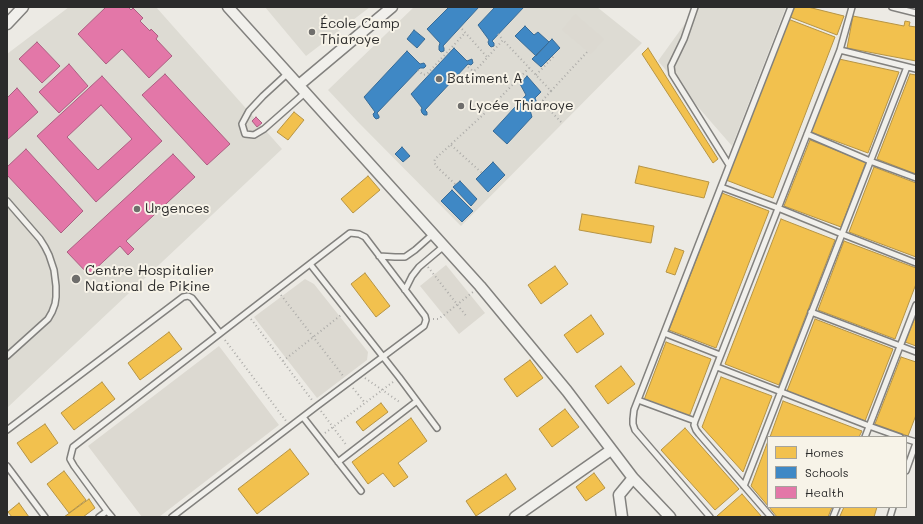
<!DOCTYPE html>
<html>
<head>
<meta charset="utf-8">
<style>
  body { margin:0 }
  #map { position:relative; width:923px; height:524px; overflow:hidden; background:#eceae4; font-family:Mali,sans-serif }
  canvas { display:block }
  .frame { position:absolute; inset:0; border:8px solid #2b2b2b; pointer-events:none }
  .legend { position:absolute; left:767px; top:436px; width:140px; height:72px; box-sizing:border-box; background:#f7f3e8; border:1px solid #a5a39c; margin:0; padding:5px 7px; list-style:none; font-size:12px; color:#2b2b2b }
  .legend li { display:flex; align-items:center; gap:8px; height:20px }
  .legend b { width:20px; border:1px solid #a5a39c }
</style>
</head>
<body>
<div id="map">
<canvas width="923" height="524"></canvas>
<div class="frame"></div>
<ul class="legend">
<li><b style="height:11px;background:#f2c14e"></b>Homes</li>
<li><b style="height:11px;background:#3f88c5"></b>Schools</li>
<li><b style="height:11px;background:#e377a8"></b>Health</li>
</ul>
</div>
<script>
const ctx = document.querySelector('canvas').getContext('2d');
ctx.lineJoin = 'round';
function fill(path, color) {
  ctx.fillStyle = color;
  ctx.fill(path, 'evenodd');
}
function toPath(rows) {
  const path = new Path2D();
  for (const r of rows) {
    path.moveTo(r[0], r[1]);
    for (let i = 2; i < r.length; i += 2) path.lineTo(r[i], r[i + 1]);
  }
  return path;
}
function trace(path, color, width, dash) {
  ctx.strokeStyle = color;
  ctx.lineWidth = width;
  ctx.lineCap = dash ? 'butt' : 'round';
  ctx.setLineDash(dash || []);
  ctx.stroke(path);
}
function label(font, color, halo, rows, align = 'center') {
  ctx.font = font + ' Mali,sans-serif';
  ctx.lineWidth = 4;
  ctx.setLineDash([]);
  ctx.textBaseline = 'middle';
  ctx.strokeStyle = halo;
  ctx.fillStyle = color;
  for (const [text, x, y, turn = 0] of rows) {
    ctx.save();
    ctx.translate(x, y);
    ctx.rotate((+turn || 0) * Math.PI / 180);
    ctx.textAlign = isNaN(turn) ? turn : align;
    if (halo) ctx.strokeText(text, 0, 0);
    ctx.fillText(text, 0, 0);
    ctx.restore();
  }
}
fill(toPath([
  [69,7,156,7,282,149,7,408,7,54],
  [265,7,370,7,306,56],
  [414,7,597,7,642,43,461,226,358,122,328,90],
  [697,7,786,7,732,146,658,61]
]), '#dddbd3');
fill(toPath([
  [575,14,604,39,591,54,562,30],
  [446,265,485,313,459,334,420,286],
  [305,279,314,284,368,352,367,360,317,398,254,317],
  [219,346,279,425,159,517,142,517,88,446]
]), '#dcd9d1');
const homes = toPath([
  [794,7,808,7,844,16,837,35,790,17,794,7],
  [853,16,904,26,905,21,910,22,909,26,916,27,916,61,847,48,853,16],
  [788,19,835,37,773,198,726,180,788,19],
  [648,48,718,159,713,163,642,54,648,48],
  [839,59,899,72,868,153,811,132,839,59],
  [910,74,916,75,916,174,877,159,910,74],
  [294,112,304,120,288,140,277,132,294,112],
  [810,140,866,162,841,227,784,206,810,140],
  [639,166,709,182,704,198,635,183,639,166],
  [874,167,916,183,916,257,849,232,874,167],
  [368,176,380,190,353,213,341,199,368,176],
  [722,193,769,211,716,348,669,330,722,193],
  [582,214,654,226,651,243,579,230,582,214],
  [781,219,835,240,779,385,725,364,781,219],
  [844,241,916,268,916,284,895,339,818,310,844,241],
  [675,248,684,251,675,275,666,272,675,248],
  [555,266,568,284,541,304,528,285,555,266],
  [365,273,390,306,376,317,351,284,365,273],
  [591,315,604,334,577,353,564,335,591,315],
  [916,315,916,346,905,342,916,315],
  [815,319,893,349,865,421,787,391,815,319],
  [169,332,182,349,140,380,128,363,169,332],
  [666,342,711,359,689,417,644,400,666,342],
  [901,357,916,362,916,415,908,436,875,424,901,357],
  [530,360,543,378,517,397,504,379,530,360],
  [621,366,635,384,608,404,595,386,621,366],
  [721,377,772,396,743,472,702,427,721,377],
  [102,382,115,399,74,430,61,413,102,382],
  [783,401,862,431,859,437,770,437,783,401],
  [381,403,388,412,363,431,356,422,381,403],
  [565,409,579,427,552,447,539,429,565,409],
  [411,418,427,441,398,463,408,477,394,487,383,473,368,484,352,462,411,418],
  [45,424,58,443,31,463,17,443,45,424],
  [685,428,739,489,715,510,661,450,685,428],
  [768,441,768,506,751,486,768,441],
  [290,449,309,474,257,514,238,489,290,449],
  [64,471,86,500,69,513,47,484,64,471],
  [594,473,605,488,586,501,576,487,594,473],
  [506,474,516,489,476,516,466,501,506,474],
  [742,494,762,517,718,517,717,516,742,494],
  [89,499,95,508,83,517,64,517,89,499],
  [19,503,29,517,12,517,8,512,19,503],
  [769,507,832,507,828,517,777,517,769,507],
  [844,507,877,507,874,517,843,517,840,516,844,507]
]);
fill(homes, '#f2c14e');
trace(homes, '#b69444', 1);
const schools = toPath([
  [449,7,479,7,443,46,444,48,444,51,441,52,439,50,439,46,440,43,427,29,449,7],
  [495,7,524,7,492,41,494,43,494,46,491,47,489,45,488,42,489,40,478,25,495,7],
  [525,26,534,35,538,32,549,42,536,56,515,36,525,26],
  [414,30,425,39,417,48,407,39,414,30],
  [552,39,560,48,541,67,532,59,552,39],
  [454,48,467,61,472,59,473,63,471,65,468,64,425,110,427,112,427,115,424,115,422,113,421,110,422,108,411,94,454,48],
  [407,51,420,64,424,63,426,66,424,68,420,68,377,113,379,116,379,118,376,119,374,117,373,114,375,112,364,97,407,51],
  [527,76,541,92,535,98,537,103,530,110,532,117,507,144,493,131,526,95,520,84,527,76],
  [402,147,410,156,403,162,395,154,402,147],
  [493,162,505,175,488,192,476,179,493,162],
  [460,181,477,199,471,206,453,187,460,181],
  [452,190,473,211,462,222,441,201,452,190]
]);
fill(schools, '#3f88c5');
trace(schools, '#396c97', 1);
const health = toPath([
  [106,7,128,7,131,10,133,8,143,18,140,21,150,31,151,29,158,36,156,39,172,56,149,78,122,49,106,64,78,34,106,7],
  [37,42,60,66,42,83,19,59,37,42],
  [69,64,88,86,59,113,39,92,69,64],
  [165,74,230,144,207,165,142,95,165,74],
  [102,76,162,141,96,202,37,136,102,76],
  [101,105,132,139,98,170,67,137,101,105],
  [17,88,38,112,7,140,7,98,17,88],
  [256,117,262,123,257,127,252,121,256,117],
  [26,149,83,211,61,233,7,175,7,167,26,149],
  [173,154,195,177,126,241,134,249,128,255,120,246,89,275,67,252,173,154]
]);
fill(health, '#e377a8');
trace(health, '#ac6082', 1);
const lane = toPath([
  [695,7,684,39,671,66,672,74,729,165],
  [892,7,916,13],
  [840,50,916,69],
  [288,73,263,96,249,111,242,124,245,134,254,135,264,129,306,92],
  [807,134,870,161,916,178],
  [721,187,778,208,842,234,916,263],
  [7,201,40,239,45,247,49,255,54,270,56,286,56,297,55,304,52,312,48,319,7,356],
  [379,256,395,257,405,257,415,250,433,234],
  [310,264,399,377,437,428],
  [405,290,412,276,419,267,444,246],
  [811,312,916,352],
  [664,333,720,355],
  [717,367,869,426,900,437],
  [638,400,695,421],
  [303,417,361,491],
  [7,430,183,297,188,296,192,298,220,333],
  [865,437,916,305],
  [906,439,916,442],
  [338,462,417,401],
  [7,466,45,517],
  [906,471,916,443],
  [744,486,907,67],
  [107,511,112,517],
  [99,517,107,511,74,466,70,459,73,447,350,233,359,234,365,237,425,316,426,320,424,326,317,406,172,517],
  [710,517,635,430,633,424,633,419,634,410,791,7],
  [771,517,699,434,696,430,694,425,695,421,840,50,852,7],
  [833,517,837,507],
  [890,517,893,507]
]);
const street = toPath([
  [228,7,480,286,567,391,633,478,670,517],
  [7,24,23,7],
  [299,85,392,7],
  [515,517,611,450],
  [622,517,619,495,633,478]
]);
trace(lane, '#82817e', 8);
trace(street, '#82817e', 13);
trace(toPath([
  [462,29,487,57],
  [498,34,503,40],
  [468,67,473,71,476,70,503,40,551,91,543,100,543,102,545,105,561,122],
  [418,70,423,75,427,74,465,33],
  [536,75,555,55],
  [551,91,588,51],
  [451,145,482,173],
  [455,184,436,166,434,162,435,159,485,113,529,68],
  [428,267,467,317],
  [281,295,344,377],
  [251,319,312,400],
  [433,319,438,319,444,315,473,292],
  [225,340,286,421],
  [283,361,341,315],
  [365,378,401,403],
  [353,388,365,403],
  [321,411,347,446],
  [325,433,393,382]
]), '#adaca9', 2, [1, 3]);
trace(lane, '#f1f0ec', 5);
trace(street, '#f1f0ec', 10);
for (const [x, y, r, color] of [
  [312,32,4,"#6f6e6c"],
  [439,79,4,"#6f6e6c"],
  [461,106,4,"#6f6e6c"],
  [137,209,4,"#6f6e6c"],
  [76,279,5,"#6f6e6c"]
]) {
  const dot = new Path2D();
  dot.arc(x, y, r, 0, 2 * Math.PI);
  ctx.fillStyle = color;
  ctx.fill(dot);
  trace(dot, '#f7f3e8', 1.5);
}
label('14px', '#2b2b2b', '#f7f3e8', [
  ["École Camp",320,24],
  ["Thiaroye",320,40],
  ["Batiment A",447,79],
  ["Lycée Thiaroye",469,106],
  ["Urgences",145,209],
  ["Centre Hospitalier",85,271],
  ["National de Pikine",85,287]
], 'left');
</script>
</body>
</html>
